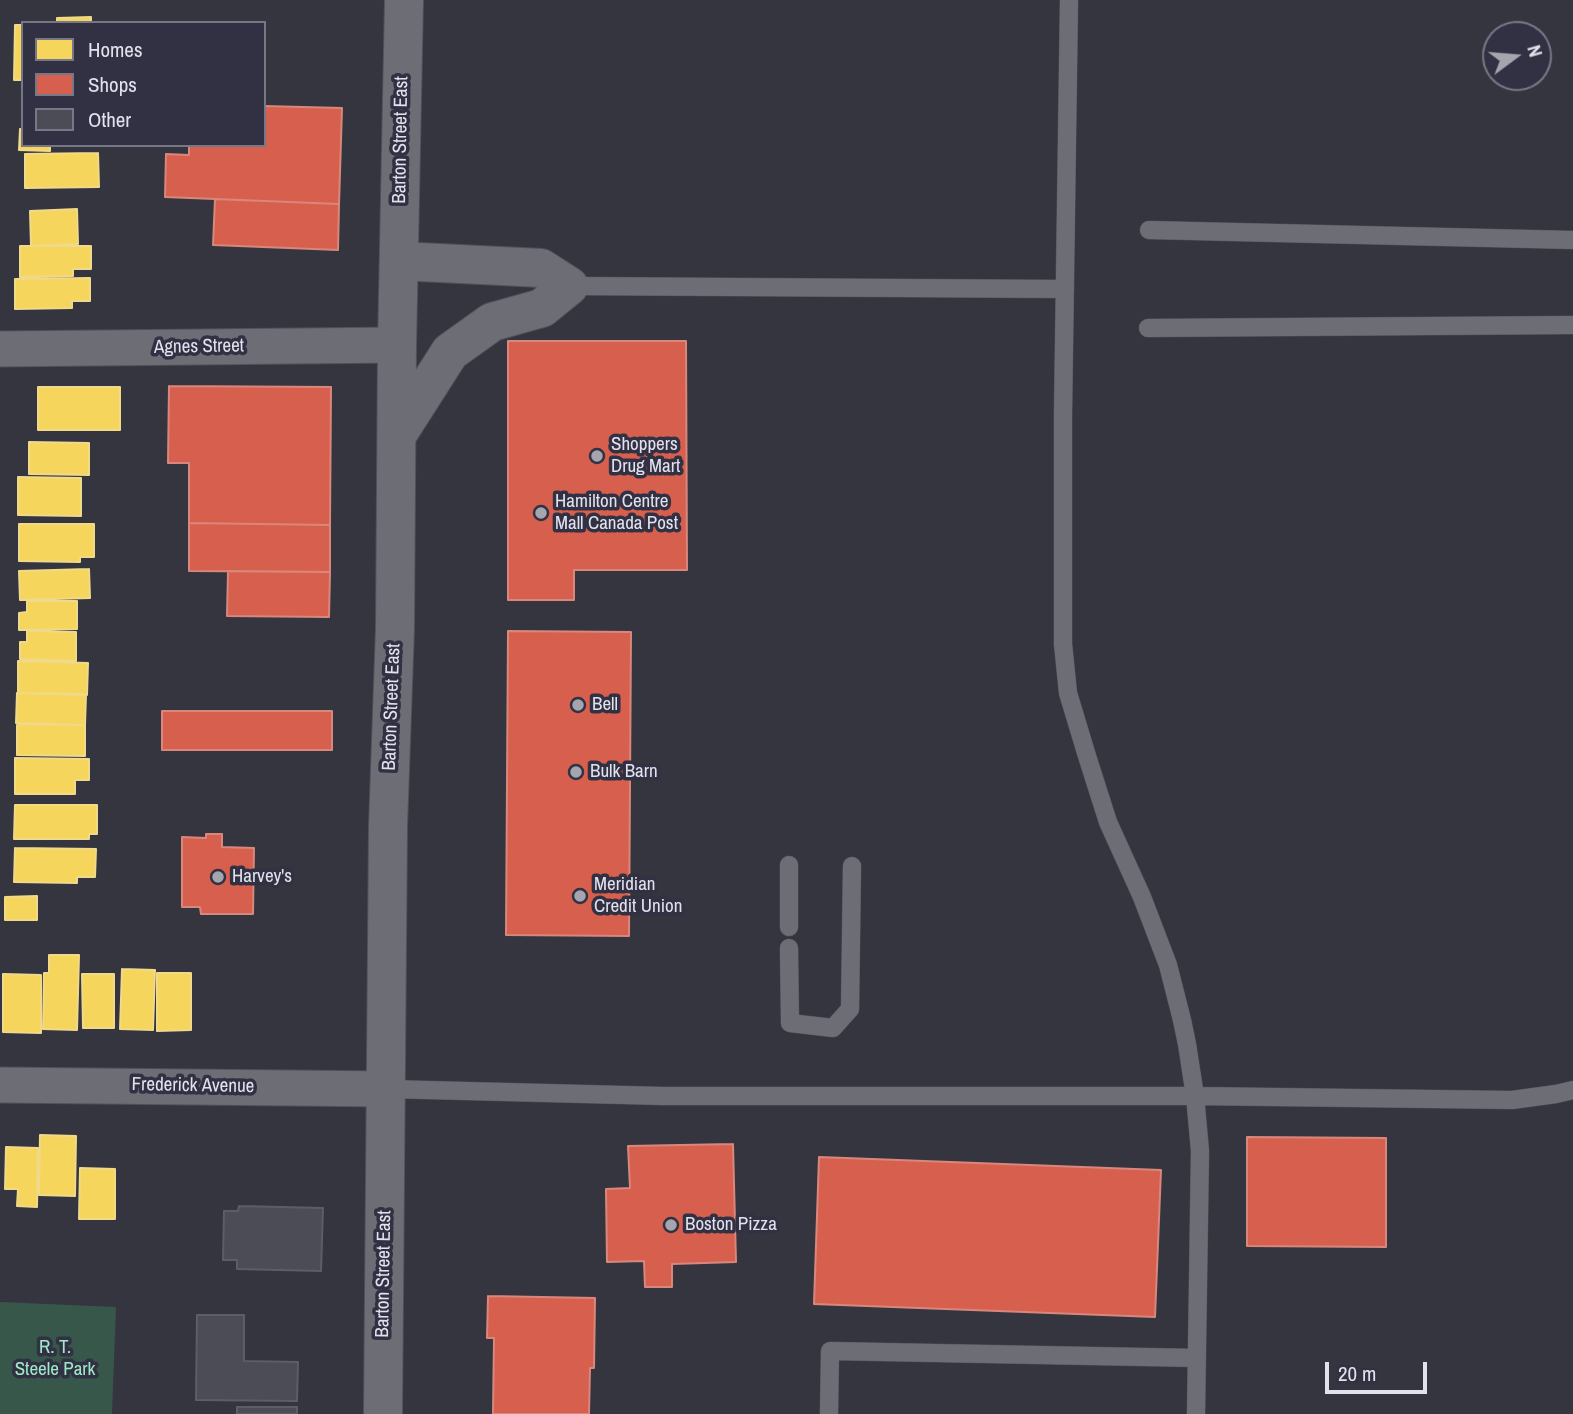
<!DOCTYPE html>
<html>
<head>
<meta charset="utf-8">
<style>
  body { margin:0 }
  #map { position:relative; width:1573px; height:1414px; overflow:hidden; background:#35353f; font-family:"Archivo Narrow",sans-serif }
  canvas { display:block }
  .legend { position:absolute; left:21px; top:21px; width:245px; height:126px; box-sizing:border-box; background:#313143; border:2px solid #777887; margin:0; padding:9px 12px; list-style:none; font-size:21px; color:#e1e2ed }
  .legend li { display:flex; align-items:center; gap:14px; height:35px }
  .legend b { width:35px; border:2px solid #777887 }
  .north { position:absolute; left:1482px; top:21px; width:70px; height:70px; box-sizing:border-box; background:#313143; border:2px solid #777887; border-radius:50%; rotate:74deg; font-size:19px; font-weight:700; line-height:28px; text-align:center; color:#e1e2ed }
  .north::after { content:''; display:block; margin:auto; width:24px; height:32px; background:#a5a5b0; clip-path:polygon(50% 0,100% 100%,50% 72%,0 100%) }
  .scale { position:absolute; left:1325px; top:1362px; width:102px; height:32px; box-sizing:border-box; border:4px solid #e1e2ed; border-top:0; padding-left:9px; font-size:21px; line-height:24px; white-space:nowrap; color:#e1e2ed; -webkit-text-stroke:5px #313143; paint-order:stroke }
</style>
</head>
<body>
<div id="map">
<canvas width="1573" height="1414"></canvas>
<ul class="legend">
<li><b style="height:19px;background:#f6d55c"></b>Homes</li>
<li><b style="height:19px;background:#d6604d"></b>Shops</li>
<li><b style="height:19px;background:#4c4c57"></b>Other</li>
</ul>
<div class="north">N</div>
<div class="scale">20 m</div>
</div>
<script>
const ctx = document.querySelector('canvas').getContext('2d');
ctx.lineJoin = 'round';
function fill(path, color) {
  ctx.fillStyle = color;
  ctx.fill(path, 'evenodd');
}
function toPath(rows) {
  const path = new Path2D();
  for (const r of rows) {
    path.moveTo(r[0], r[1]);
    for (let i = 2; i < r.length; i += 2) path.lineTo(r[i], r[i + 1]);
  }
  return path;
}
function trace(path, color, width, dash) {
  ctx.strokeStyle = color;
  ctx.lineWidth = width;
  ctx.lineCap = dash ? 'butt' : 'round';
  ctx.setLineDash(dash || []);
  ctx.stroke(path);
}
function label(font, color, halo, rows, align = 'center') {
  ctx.font = font + ' "Archivo Narrow",sans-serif';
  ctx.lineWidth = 7;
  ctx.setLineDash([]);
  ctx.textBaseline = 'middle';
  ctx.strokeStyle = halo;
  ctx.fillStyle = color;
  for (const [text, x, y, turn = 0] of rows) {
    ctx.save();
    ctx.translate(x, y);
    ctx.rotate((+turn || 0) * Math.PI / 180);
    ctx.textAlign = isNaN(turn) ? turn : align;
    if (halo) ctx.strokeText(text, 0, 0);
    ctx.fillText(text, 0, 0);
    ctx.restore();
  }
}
fill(toPath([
  [0,1302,116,1307,112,1414,0,1414]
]), '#38574b');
const homes = toPath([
  [91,17,91,23,57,23,57,18,91,17],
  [15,25,23,25,23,80,14,80,15,25],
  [20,129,23,129,23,145,50,145,50,151,19,150,20,129],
  [98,153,99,187,25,188,25,154,98,153],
  [77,209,78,244,31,246,30,211,77,209],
  [20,246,91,246,91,269,73,269,73,276,20,277,20,246],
  [90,278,90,301,72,301,72,308,15,309,15,279,90,278],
  [38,387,120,387,120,430,38,430,38,387],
  [29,442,89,443,89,475,29,474,29,442],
  [18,477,81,478,81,516,18,515,18,477],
  [19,524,94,524,94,557,80,557,80,562,19,561,19,524],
  [89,569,90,598,20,600,19,571,89,569],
  [27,601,77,601,77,629,19,630,19,613,27,612,27,601],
  [27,631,76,632,76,661,20,659,20,642,27,642,27,631],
  [18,661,88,663,87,695,18,693,18,661],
  [17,693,86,694,85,725,16,723,17,693],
  [17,724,85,725,85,756,17,755,17,724],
  [15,758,89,759,89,780,75,780,75,794,15,794,15,758],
  [15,805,97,805,97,834,89,834,89,839,14,839,15,805],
  [15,848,96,849,95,877,77,877,77,883,14,882,15,848],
  [37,896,37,920,5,920,5,897,37,896],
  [49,955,79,955,77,1030,43,1029,44,973,49,973,49,955],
  [122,969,155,970,153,1030,120,1029,122,969],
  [157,973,191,973,191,1030,157,1031,157,973],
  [3,974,41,975,41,1033,3,1032,3,974],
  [82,974,114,974,114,1028,83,1028,82,974],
  [40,1135,76,1136,75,1196,39,1195,40,1135],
  [6,1147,38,1148,37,1207,17,1206,18,1189,5,1189,6,1147],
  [80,1168,115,1169,115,1219,79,1219,80,1168]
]);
fill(homes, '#f6d55c');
trace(homes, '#f0d988', 2);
const shops = toPath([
  [264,106,342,108,339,204,165,197,166,154,189,155,189,145,264,145,264,106],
  [215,199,339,204,338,250,213,245,215,199],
  [508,341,686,341,687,570,574,570,574,600,508,600,508,341],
  [169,386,331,387,330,525,189,523,189,463,168,463,169,386],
  [189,523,330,525,330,572,189,571,189,523],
  [228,571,330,572,329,617,227,616,228,571],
  [508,631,631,632,629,936,506,935,508,631],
  [162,711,332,711,332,750,162,750,162,711],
  [206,834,222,834,222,847,254,848,253,914,201,914,200,907,182,907,182,837,206,838,206,834],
  [1247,1137,1386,1138,1386,1247,1247,1246,1247,1137],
  [733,1144,736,1262,672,1264,672,1287,645,1287,644,1261,607,1262,606,1189,630,1188,628,1146,733,1144],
  [819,1157,1161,1170,1155,1317,814,1304,819,1157],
  [488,1296,595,1298,594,1368,590,1368,589,1414,493,1414,494,1338,487,1338,488,1296]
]);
fill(shops, '#d6604d');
trace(shops, '#d9877d', 2);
const building = toPath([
  [239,1206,323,1208,321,1271,237,1269,237,1260,223,1260,224,1211,238,1211,239,1206],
  [197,1315,244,1315,244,1361,298,1362,297,1401,196,1400,197,1315],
  [237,1407,297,1407,297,1414,237,1414,237,1407]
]);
fill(building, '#4c4c57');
trace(building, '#5d5d65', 2);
const lane = toPath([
  [1069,0,1063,415,1063,644,1068,693,1087,756,1108,822,1142,897,1168,965,1182,1020,1187,1044,1195,1096,1200,1151,1196,1414],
  [1149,230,1573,240],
  [569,286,1065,289],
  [1148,328,1573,325],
  [789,865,789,927],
  [789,948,790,1023,833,1028,850,1009,852,866],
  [387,1089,663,1096,1195,1096,1512,1100,1556,1094,1573,1090],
  [829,1414,830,1351,1197,1358]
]);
const street = toPath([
  [0,349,397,345],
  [0,1085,387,1089]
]);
const secondary = toPath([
  [397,435,450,352,492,322,542,308,569,286,541,268,399,261],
  [383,1414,388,826,395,628,397,345,404,0]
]);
trace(lane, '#51515a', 19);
trace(street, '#51515a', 37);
trace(secondary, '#51515a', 40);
trace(lane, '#6d6d75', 18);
trace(street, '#6d6d75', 35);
trace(secondary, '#6d6d75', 38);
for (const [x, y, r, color] of [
  [597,456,7,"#a5a5b0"],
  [541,513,7,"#a5a5b0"],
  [578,705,7,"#a5a5b0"],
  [576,772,7,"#a5a5b0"],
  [218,877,7,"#a5a5b0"],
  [580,896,7,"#a5a5b0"],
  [671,1225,7,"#a5a5b0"]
]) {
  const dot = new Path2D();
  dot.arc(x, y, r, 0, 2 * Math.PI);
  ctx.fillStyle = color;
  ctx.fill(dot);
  trace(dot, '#313143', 2.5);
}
label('19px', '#e1e2ed', '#313143', [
  ["Barton Street East",401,140,-89],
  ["Agnes Street",199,347,-1],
  ["Barton Street East",392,707,-88],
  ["Frederick Avenue",193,1086,1],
  ["Barton Street East",384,1274,-89]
]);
label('19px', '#e1e2ed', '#313143', [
  ["Shoppers",611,445],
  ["Drug Mart",611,467],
  ["Hamilton Centre",555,502],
  ["Mall Canada Post",555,524],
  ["Bell",592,705],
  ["Bulk Barn",590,772],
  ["Harvey's",232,877],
  ["Meridian",594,885],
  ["Credit Union",594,907],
  ["Boston Pizza",685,1225]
], 'left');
label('19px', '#9eeac7', '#313143', [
  ["R. T.",55,1348],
  ["Steele Park",55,1370]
]);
</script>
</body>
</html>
